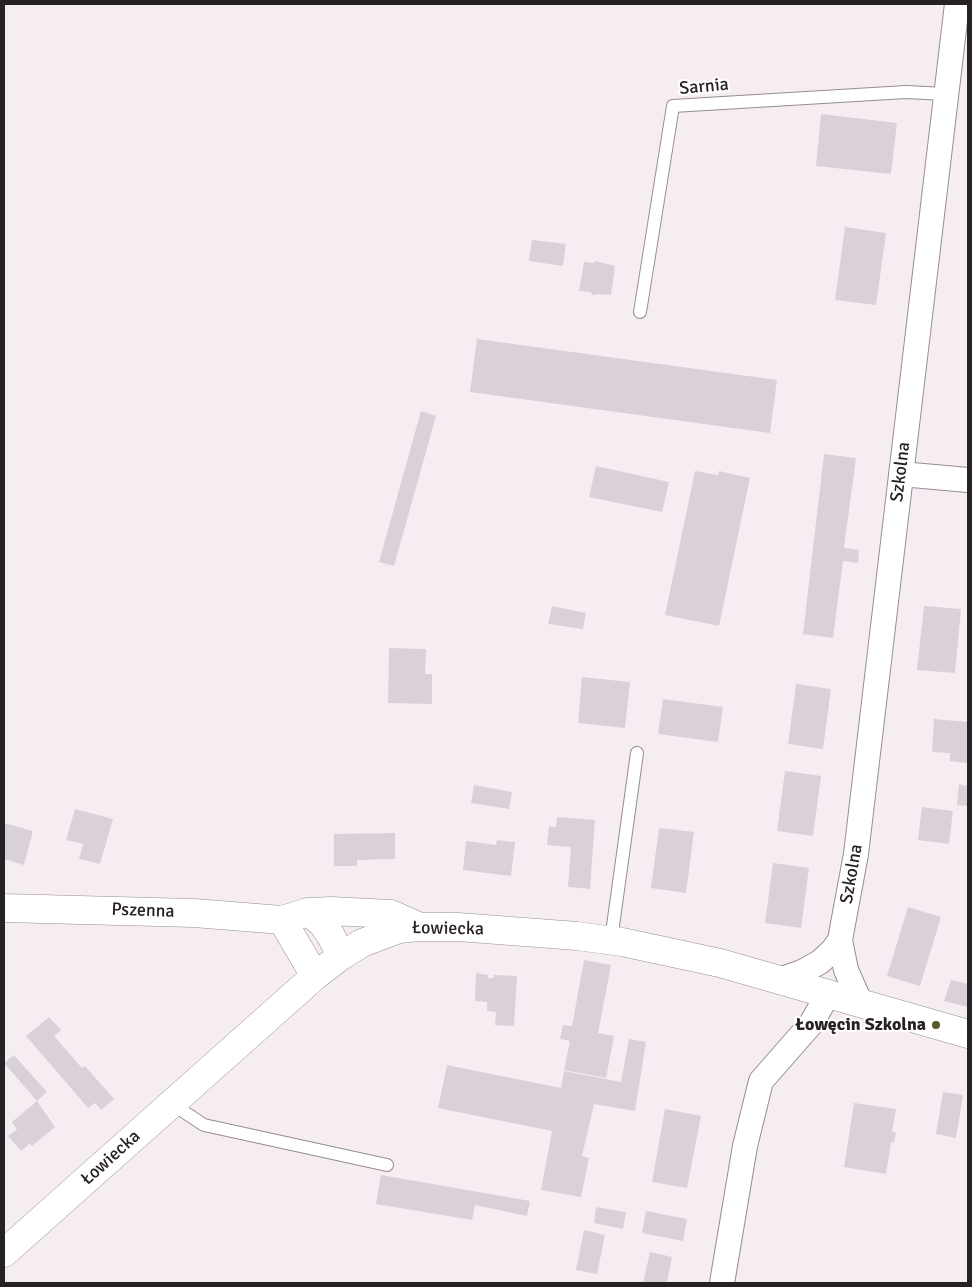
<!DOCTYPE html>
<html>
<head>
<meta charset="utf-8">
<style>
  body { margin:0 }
  #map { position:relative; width:972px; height:1287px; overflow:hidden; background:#f6edf3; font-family:Signika,sans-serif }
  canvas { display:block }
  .frame { position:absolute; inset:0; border:5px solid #252124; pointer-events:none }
</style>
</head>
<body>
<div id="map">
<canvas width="972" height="1287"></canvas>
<div class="frame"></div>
</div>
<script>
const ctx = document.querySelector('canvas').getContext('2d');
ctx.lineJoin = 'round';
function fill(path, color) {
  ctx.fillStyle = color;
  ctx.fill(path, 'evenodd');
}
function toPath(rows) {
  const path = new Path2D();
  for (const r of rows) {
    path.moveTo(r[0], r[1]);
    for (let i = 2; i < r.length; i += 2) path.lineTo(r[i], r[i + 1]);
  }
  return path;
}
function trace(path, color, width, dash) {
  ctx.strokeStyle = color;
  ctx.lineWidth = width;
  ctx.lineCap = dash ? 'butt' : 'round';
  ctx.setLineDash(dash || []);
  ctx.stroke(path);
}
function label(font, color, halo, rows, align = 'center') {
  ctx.font = font + ' Signika,sans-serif';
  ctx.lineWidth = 4.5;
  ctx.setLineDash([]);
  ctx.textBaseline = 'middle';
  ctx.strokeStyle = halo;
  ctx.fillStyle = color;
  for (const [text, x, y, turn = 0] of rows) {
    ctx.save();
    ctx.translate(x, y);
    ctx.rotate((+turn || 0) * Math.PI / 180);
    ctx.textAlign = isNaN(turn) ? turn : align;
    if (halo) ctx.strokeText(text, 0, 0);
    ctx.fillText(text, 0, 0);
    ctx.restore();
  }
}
fill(toPath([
  [821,114,897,123,891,174,816,166],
  [845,227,886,233,876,305,835,300],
  [532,240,566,244,563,266,529,261],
  [595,261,615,266,611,295,599,294,597,295,592,295,591,292,579,291,584,262,594,263],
  [477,339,777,380,770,433,470,392],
  [421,411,436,416,394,566,379,562],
  [824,454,856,458,844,548,859,550,858,563,843,561,833,638,803,634],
  [596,466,669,482,662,512,589,497],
  [695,471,718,475,719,471,750,478,719,626,665,615],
  [552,606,586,613,583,629,548,624],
  [924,606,961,609,955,673,917,670],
  [389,648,426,649,425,674,432,674,432,704,388,703],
  [582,677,630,682,625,728,578,723],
  [796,684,831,689,823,749,788,744],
  [663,699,723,707,718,742,658,734],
  [934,719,968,722,967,763,950,761,950,753,932,752],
  [785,771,821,776,813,836,777,831],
  [959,784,968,786,968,806,957,805],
  [474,785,512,792,509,809,471,803],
  [922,807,953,811,949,844,918,840],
  [75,809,113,819,100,864,79,859,83,844,66,840],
  [557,817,595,820,590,889,568,887,571,847,547,845,549,826,556,827],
  [4,823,33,831,24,865,4,859],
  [659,828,694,832,686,893,651,888],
  [395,833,395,859,357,860,357,866,334,866,334,834],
  [497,840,515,842,511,876,463,870,466,841,496,845],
  [773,863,809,868,801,928,765,923],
  [908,907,941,917,920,986,887,976],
  [584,960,611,965,598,1033,614,1036,606,1078,564,1070,570,1041,560,1039,563,1025,572,1026],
  [476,973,488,975,488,978,494,978,494,975,517,976,514,1026,495,1025,496,1012,487,1011,487,1002,475,1001],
  [951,980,968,984,968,1007,944,1001],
  [49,1017,61,1030,54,1036,82,1068,85,1066,114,1099,101,1110,95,1103,88,1108,26,1036],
  [629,1039,646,1042,635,1111,594,1104,582,1156,589,1158,581,1197,541,1190,552,1131,438,1108,447,1065,561,1088,564,1071,621,1082],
  [14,1055,47,1092,37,1101,4,1063],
  [943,1092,963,1095,956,1138,936,1134],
  [37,1101,55,1127,32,1146,30,1143,21,1151,8,1136,17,1129,12,1122],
  [854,1103,896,1109,892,1132,896,1132,894,1143,891,1142,886,1174,844,1167],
  [665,1109,701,1116,687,1188,652,1182],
  [381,1175,530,1201,527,1216,475,1205,472,1220,376,1204],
  [596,1207,626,1212,623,1229,594,1223],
  [646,1211,687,1219,683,1241,642,1233],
  [584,1230,605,1235,597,1274,576,1270],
  [650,1252,672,1257,667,1283,643,1283]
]), '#dad1d8');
const service = toPath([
  [640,312,673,106,906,92,946,94],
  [611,940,637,753],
  [172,1104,204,1125,387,1165]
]);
const minor = toPath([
  [901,474,968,480],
  [840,940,856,854,957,4],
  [779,980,802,972,820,962,833,950,840,940,846,970,861,1004],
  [722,1283,745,1146,761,1081,811,1024,828,994]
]);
const tertiary = toPath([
  [4,908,194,913,282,920,308,912,331,911,391,914,418,926],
  [308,912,322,923,331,936,341,956],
  [282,920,315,976],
  [4,1253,315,976,341,956,362,943,399,929,418,927,458,927,577,936,622,942,720,963,968,1034]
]);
trace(service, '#958d93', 14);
trace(minor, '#958d93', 26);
trace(tertiary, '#958d93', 29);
trace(service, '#fff', 12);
trace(minor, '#fff', 24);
trace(tertiary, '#fff', 28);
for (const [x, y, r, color] of [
  [936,1025,5,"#595a27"]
]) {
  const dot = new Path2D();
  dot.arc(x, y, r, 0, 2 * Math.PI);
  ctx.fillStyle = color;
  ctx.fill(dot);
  trace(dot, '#fefcfe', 2);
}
label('18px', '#252124', '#fefcfe', [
  ["Sarnia",704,87,-5],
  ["Szkolna",901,472,-83],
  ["Szkolna",852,874,-80],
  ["Pszenna",143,911,2],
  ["Łowiecka",448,929,1],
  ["Łowiecka",111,1158,-42]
]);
label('bold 18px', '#252124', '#fefcfe', [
  ["Łowęcin Szkolna",926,1025]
], 'right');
</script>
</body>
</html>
